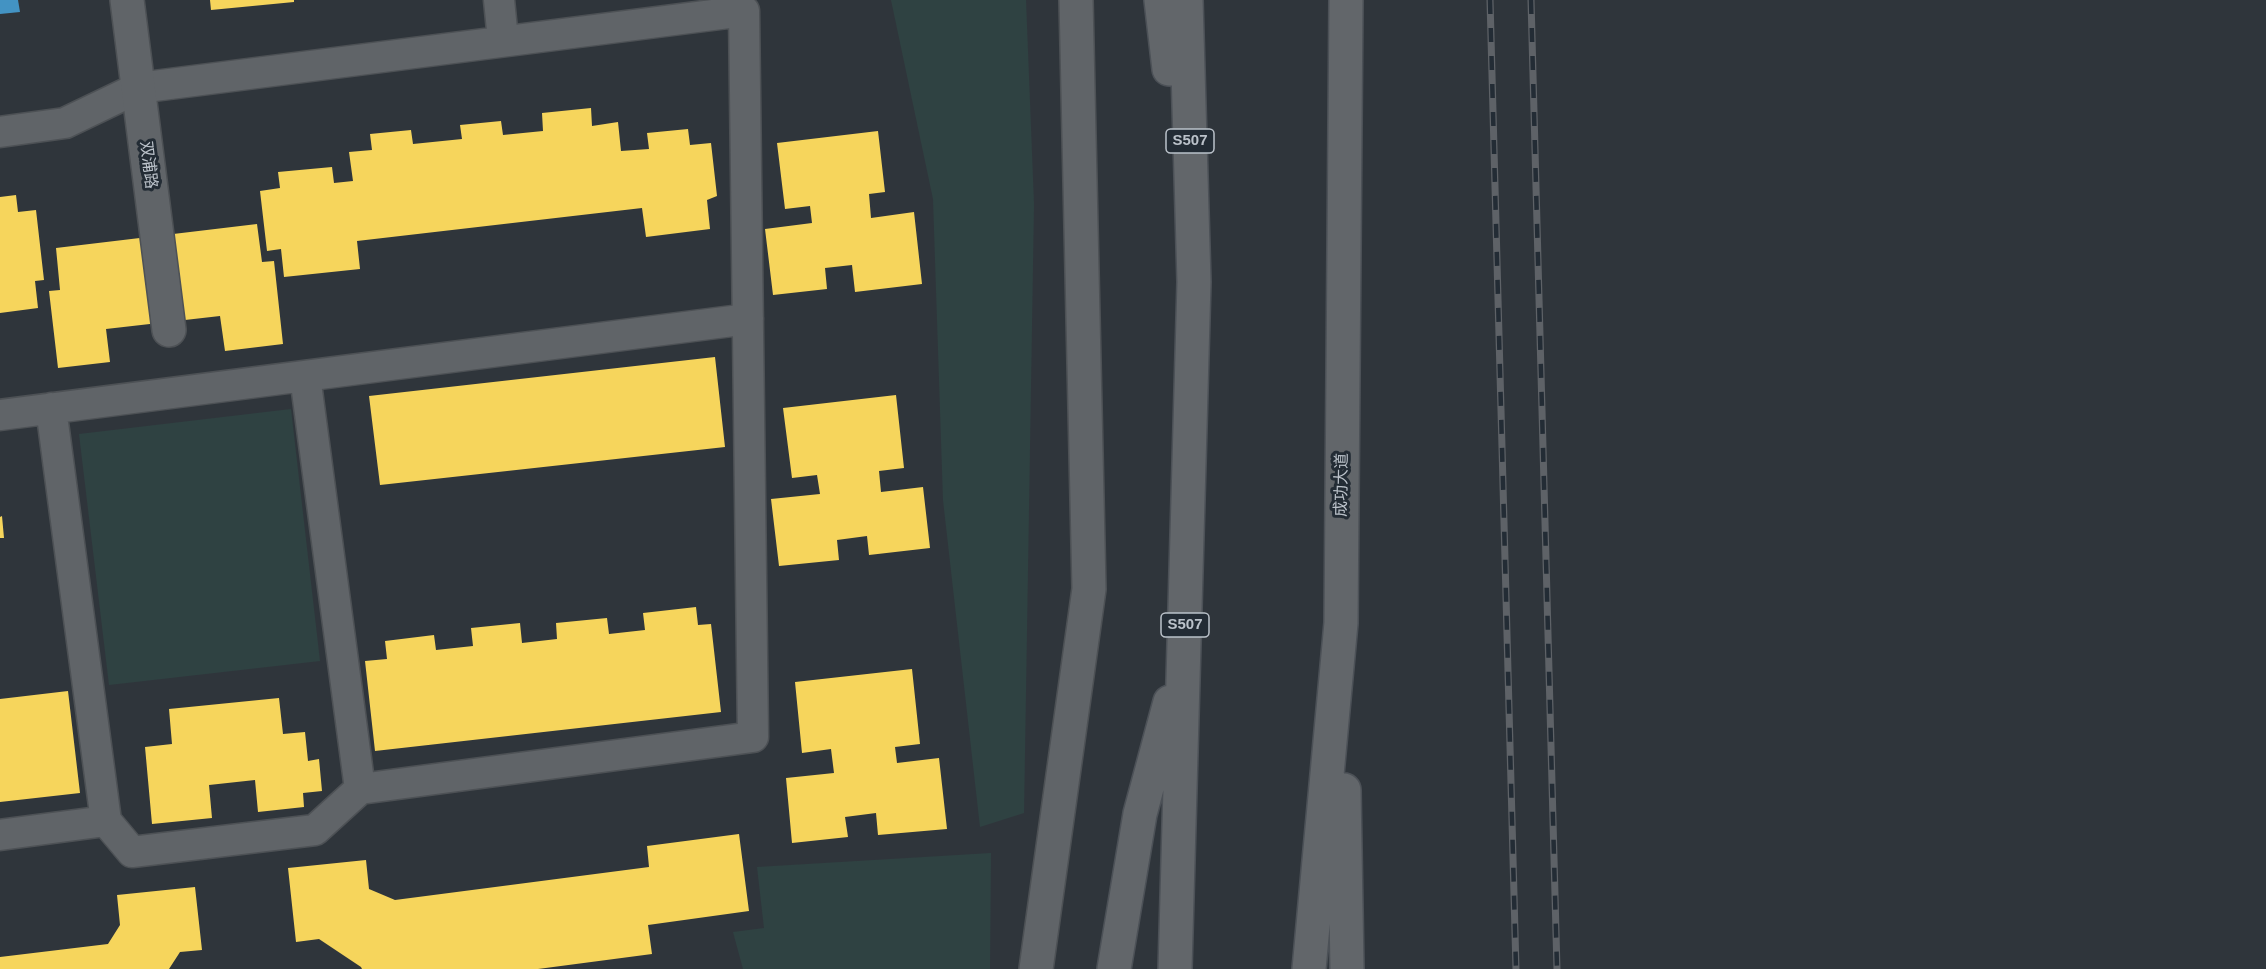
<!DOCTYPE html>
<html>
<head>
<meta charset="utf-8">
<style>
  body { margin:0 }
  canvas { display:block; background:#2f353b }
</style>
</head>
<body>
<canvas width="2266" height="969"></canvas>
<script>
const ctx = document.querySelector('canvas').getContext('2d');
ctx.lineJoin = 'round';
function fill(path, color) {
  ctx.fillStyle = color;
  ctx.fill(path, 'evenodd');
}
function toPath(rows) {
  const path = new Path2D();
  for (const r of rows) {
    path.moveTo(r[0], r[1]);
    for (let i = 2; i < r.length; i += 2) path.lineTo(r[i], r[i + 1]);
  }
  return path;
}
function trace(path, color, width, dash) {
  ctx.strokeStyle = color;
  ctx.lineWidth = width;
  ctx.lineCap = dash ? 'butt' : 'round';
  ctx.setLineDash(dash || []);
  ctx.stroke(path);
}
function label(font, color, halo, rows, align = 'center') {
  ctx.font = font + ' Helvetica,"Noto Sans SC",sans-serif';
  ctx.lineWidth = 6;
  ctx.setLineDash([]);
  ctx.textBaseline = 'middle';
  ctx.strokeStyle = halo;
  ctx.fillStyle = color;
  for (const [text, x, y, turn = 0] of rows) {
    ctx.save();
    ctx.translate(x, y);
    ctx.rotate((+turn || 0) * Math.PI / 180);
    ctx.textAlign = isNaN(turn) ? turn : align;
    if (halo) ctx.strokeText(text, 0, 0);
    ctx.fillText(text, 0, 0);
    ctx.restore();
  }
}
fill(toPath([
  [891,0,1026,0,1034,204,1024,813,980,827,943,500,933,199],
  [291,409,320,661,109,685,79,434],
  [991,853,990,969,743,969,733,932,764,928,757,867]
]), '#2f4242');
fill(toPath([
  [210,0,294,0,294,2,211,10],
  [591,108,592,126,618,122,621,151,649,149,647,133,688,129,690,145,711,143,717,196,707,200,710,229,646,237,642,208,357,241,360,269,284,277,281,249,267,251,260,191,280,188,278,172,332,167,334,183,353,181,349,152,372,150,370,134,411,130,413,144,462,139,460,125,501,121,503,135,543,131,542,113],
  [878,131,885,192,869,194,871,218,914,212,922,284,855,292,852,265,825,268,827,289,773,295,765,229,812,223,810,206,785,209,777,143],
  [16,195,18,212,36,210,44,280,35,281,38,308,0,313,0,197],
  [257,224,262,262,274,261,283,344,225,351,220,316,106,329,110,362,58,368,49,291,60,290,56,248],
  [715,357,725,447,380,485,369,396],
  [896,395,904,468,879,471,881,492,923,487,930,548,869,555,867,536,837,540,839,560,779,566,771,499,820,494,817,475,792,478,783,408],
  [2,516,4,538,0,538,0,517],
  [696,607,698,625,711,624,721,712,375,751,365,661,387,659,385,641,434,635,436,650,473,646,471,628,520,623,522,643,557,639,556,623,607,618,609,634,645,630,643,613],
  [912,669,920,744,895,747,897,763,939,758,947,829,878,835,876,813,845,817,848,837,792,843,786,778,834,773,831,749,802,753,795,682],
  [68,691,80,793,0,802,0,699],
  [279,698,283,734,305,732,308,761,319,759,322,791,303,793,304,807,258,812,255,780,209,785,212,818,152,824,145,747,172,744,169,709],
  [739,834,749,911,648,925,652,954,538,969,362,969,361,967,319,939,296,942,288,868,366,860,369,889,395,900,649,867,647,846],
  [195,887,202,950,180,952,169,969,0,969,0,957,108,944,120,925,117,895]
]), '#f6d55c');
fill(toPath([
  [0,0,18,0,20,12,0,14]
]), '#4393c3');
const service = toPath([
  [499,0,503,40],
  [0,132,65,123,138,88,744,11,753,737,360,789,315,830,132,852,106,821,0,835],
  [305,376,360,789],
  [51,408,106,821],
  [0,415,748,319]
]);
const minor = toPath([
  [127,0,169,330],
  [1036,969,1089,589,1076,0]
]);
const trunk = toPath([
  [1161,0,1169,69],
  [1344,790,1347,969],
  [1114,969,1140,814,1170,702],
  [1175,969,1194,282,1186,0],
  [1309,969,1341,623,1346,0]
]);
trace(service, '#4d5155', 33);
trace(minor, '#4d5155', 36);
trace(trunk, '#4c5157', 36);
trace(service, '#606468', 30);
trace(minor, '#606468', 33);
trace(trunk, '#62666a', 33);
const rail = toPath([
  [1490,0,1516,969],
  [1531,0,1557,969]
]);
trace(rail, '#5e6267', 7);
trace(rail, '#232c35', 4.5, [14]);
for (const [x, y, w] of [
  [1190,141,48],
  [1185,625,48]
]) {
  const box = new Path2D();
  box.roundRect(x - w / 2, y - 12, w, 24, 4.5);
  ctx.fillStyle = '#232c35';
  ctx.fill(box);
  trace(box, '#bbc2ca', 1.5);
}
label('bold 15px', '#bbc2ca', null, [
  ["S507",1190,141],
  ["S507",1185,625]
]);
label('16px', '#bbc2ca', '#232c35', [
  ["双浦路",148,165,83],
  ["成功大道",1342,485,-89]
]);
</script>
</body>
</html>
